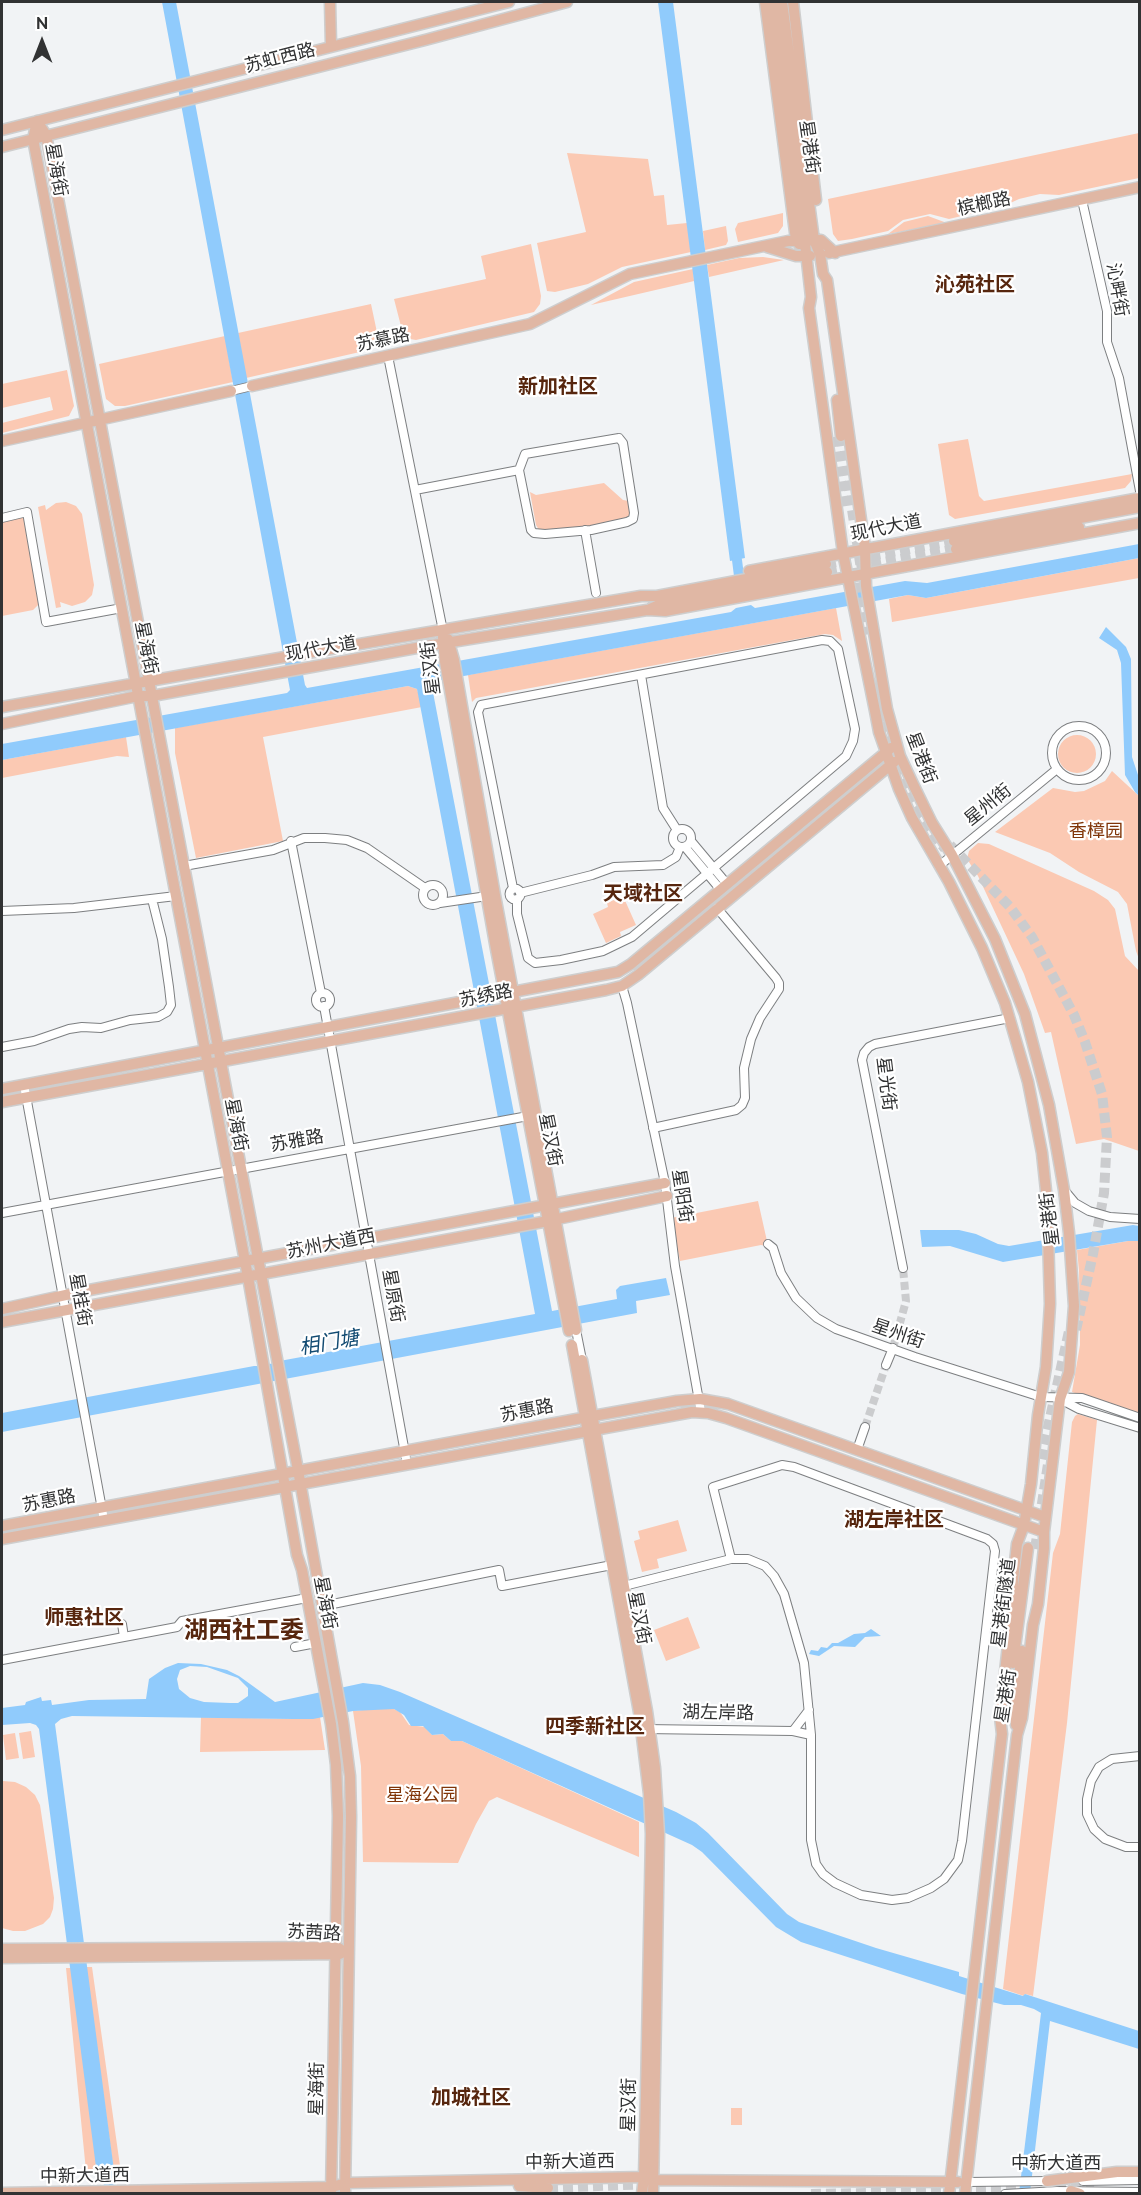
<!DOCTYPE html>
<html>
<head>
<meta charset="utf-8">
<style>
  body { margin:0 }
  #map { position:relative; width:1141px; height:2195px; overflow:hidden; background:#f1f3f5; font-family:Raleway,sans-serif }
  canvas { display:block }
  .frame { position:absolute; inset:0; border:3px solid #313233; pointer-events:none }
  .north { position:absolute; left:12px; top:12px; width:60px; height:60px; -webkit-text-stroke:4px #fff; paint-order:stroke; rotate:0deg; font-size:16px; font-weight:700; line-height:24px; text-align:center; color:#313233 }
  .north::after { content:''; display:block; margin:auto; width:21px; height:27px; background:#313233; clip-path:polygon(50% 0,100% 100%,50% 72%,0 100%) }
</style>
</head>
<body>
<div id="map">
<canvas width="1141" height="2195"></canvas>
<div class="frame"></div>
<div class="north">N</div>
</div>
<script>
const ctx = document.querySelector('canvas').getContext('2d');
ctx.lineJoin = 'round';
function fill(path, color) {
  ctx.fillStyle = color;
  ctx.fill(path, 'evenodd');
}
function toPath(rows) {
  const path = new Path2D();
  for (const r of rows) {
    if (r.length === 3) {
      path.moveTo(r[0] + r[2], r[1]);
      path.arc(r[0], r[1], r[2], 0, 2 * Math.PI);
      continue;
    }
    path.moveTo(r[0], r[1]);
    for (let i = 2; i < r.length; i += 2) path.lineTo(r[i], r[i + 1]);
  }
  return path;
}
function trace(path, color, width, dash) {
  ctx.strokeStyle = color;
  ctx.lineWidth = width;
  ctx.lineCap = dash ? 'butt' : 'round';
  ctx.setLineDash(dash || []);
  ctx.stroke(path);
}
function label(font, color, halo, rows, align = 'center') {
  ctx.font = font + ' Raleway,"Noto Sans SC",sans-serif';
  ctx.lineWidth = 4.5;
  ctx.setLineDash([]);
  ctx.textBaseline = 'middle';
  ctx.strokeStyle = halo;
  ctx.fillStyle = color;
  for (const [text, x, y, turn = 0] of rows) {
    ctx.save();
    ctx.translate(x, y);
    ctx.rotate((+turn || 0) * Math.PI / 180);
    ctx.textAlign = isNaN(turn) ? turn : align;
    if (halo) ctx.strokeText(text, 0, 0);
    ctx.fillText(text, 0, 0);
    ctx.restore();
  }
}
fill(toPath([
  [1139,133,1139,178,1059,195,1040,194,1019,199,1004,206,949,219,930,214,903,220,888,231,852,239,838,241,833,234,828,199],
  [567,153,648,159,654,196,664,195,667,225,687,223,691,252,622,267,588,284,555,292,547,291,537,243,586,232],
  [783,213,783,226,778,233,738,242,735,229,738,223],
  [928,216,947,223,888,234,904,222],
  [726,226,728,241,726,245,705,250,703,231],
  [531,244,541,296,540,304,534,312,416,340,410,339,403,334,394,299,486,279,481,256],
  [763,257,784,260,709,277,707,265,739,258],
  [693,269,694,281,690,282,591,305,634,282],
  [371,304,378,337,377,343,373,349,246,378,238,333],
  [225,336,233,382,125,406,115,406,106,399,99,364],
  [67,370,74,406,69,416,2,433,2,423,53,410,50,397,2,408,2,384],
  [968,439,979,496,984,501,1132,474,1131,481,1125,488,955,519,949,515,938,444],
  [604,483,623,500,629,501,631,511,630,518,592,526,539,530,536,525,530,492,536,495],
  [66,502,76,506,82,514,94,585,92,595,85,602,72,606,60,602,61,607,56,608,38,507,45,505,46,510,56,503],
  [22,517,24,518,39,604,33,610,2,616,2,520],
  [1139,558,1139,578,892,622,889,599,908,595,926,598],
  [836,608,842,641,833,635,825,634,476,698,472,702,468,675],
  [408,686,417,689,422,707,263,737,283,841,196,858,175,753,175,728],
  [1077,754,19],
  [126,737,129,757,117,756,2,778,2,760],
  [1112,771,1139,796,1139,959,1136,951,1127,904,1118,892,1079,872,1050,853,995,832,1053,788,1075,792,1084,791,1105,781],
  [978,843,989,844,1094,891,1108,900,1115,909,1125,956,1139,971,1139,1151,1104,1139,1076,1144,1051,1032,1045,1033,1024,974,978,876,967,859,969,851],
  [623,896,636,925,620,932,621,936,606,943,593,914,608,907,607,903],
  [758,1201,769,1250,766,1246,761,1245,680,1261,671,1218],
  [1128,1241,1139,1241,1139,1415,1072,1392,1080,1345,1080,1324,1079,1271,1077,1250],
  [1078,1414,1097,1420,1067,1723,1033,1996,1025,1994,1024,1996,1003,1989,1053,1553,1060,1534,1072,1422,1075,1416],
  [678,1520,687,1551,657,1559,659,1568,642,1572,634,1541,640,1539,638,1531],
  [688,1617,700,1648,666,1661,654,1630],
  [384,1708,394,1709,400,1712,409,1725,425,1727,432,1735,443,1734,451,1741,462,1741,639,1822,639,1857,497,1797,489,1801,476,1824,458,1863,363,1862,361,1766,353,1711],
  [201,1717,292,1719,320,1717,325,1750,200,1752],
  [31,1731,35,1757,23,1759,19,1733],
  [15,1733,19,1758,6,1760,3,1735],
  [3,1781,15,1782,26,1787,35,1795,40,1805,54,1898,53,1909,50,1917,43,1924,25,1931,13,1931,2,1928],
  [86,1967,92,1967,121,2173,114,2173],
  [66,1968,71,1968,98,2173,86,2171],
  [731,2108,742,2108,742,2125,731,2125]
]), '#fbc9b3');
fill(toPath([
  [162,2,176,2,305,685,307,688,731,612,736,608,751,605,755,608,905,581,927,583,1139,544,1139,558,926,598,908,595,431,682,552,1311,617,1299,616,1290,620,1286,666,1278,670,1295,636,1301,637,1313,2,1432,2,1413,254,1366,262,1366,285,1360,535,1314,417,689,408,686,2,760,2,744,287,693,290,690],
  [658,2,673,2,745,558,730,561],
  [1106,627,1126,647,1131,659,1132,757,1139,778,1139,796,1135,792,1125,775,1121,663,1117,650,1099,638],
  [1133,1225,1139,1226,1139,1241,1128,1241,1003,1262,950,1246,922,1247,920,1230,959,1230,976,1234,998,1244,1009,1246],
  [871,1629,881,1636,865,1637,855,1647,834,1646,819,1656,809,1654,811,1650,818,1651,821,1647,827,1648,832,1643,838,1643,854,1634,865,1633],
  [178,1663,201,1664,227,1670,239,1676,275,1702,363,1683,380,1685,400,1692,676,1812,696,1823,708,1833,787,1914,799,1922,876,1948,959,1972,959,1976,1023,1996,1025,1994,1139,2031,1139,2049,1050,2021,1030,2193,1019,2193,1041,2013,1034,2009,1021,2005,1004,2005,962,1994,801,1942,776,1927,702,1852,692,1845,462,1741,451,1741,443,1734,432,1735,423,1726,411,1726,404,1715,394,1709,353,1711,313,1719,292,1719,72,1716,61,1719,55,1724,117,2193,105,2193,102,2173,98,2173,96,2167,39,1729,36,1725,30,1723,2,1725,2,1708,25,1705,26,1702,41,1697,42,1701,51,1700,52,1705,89,1700,146,1699,149,1679,165,1668],
  [190,1666,207,1667,238,1678,248,1688,248,1696,238,1703,230,1703,204,1702,190,1698,179,1689,177,1679,180,1670]
]), '#90cbfc');
trace(toPath([
  [737,560,739,576]
]), '#90cbfc', 10);
trace(toPath([
  [893,1348,906,1301,903,1268],
  [865,1427,886,1365]
]), '#cbccce', 8, [8, 4]);
trace(toPath([
  [841,436,862,576],
  [834,437,845,508],
  [826,564,954,541],
  [854,568,864,635],
  [827,572,956,549],
  [882,707,893,752,902,776,911,794,924,814],
  [914,810,945,849],
  [950,845,1010,907,1032,937,1074,1015,1085,1042,1102,1094,1107,1137,1104,1193,1093,1254,1076,1330],
  [1041,1459,1069,1331],
  [1035,1549,1050,1451],
  [1056,2184,1094,2183],
  [548,2188,650,2184],
  [811,2194,1017,2190]
]), '#cbccce', 10, [10, 5]);
const minor = toPath([
  [1082,200,1107,311,1107,342,1119,378,1140,491],
  [388,356,443,631],
  [231,391,252,386],
  [619,438,623,443,634,513,633,519,627,522,591,530,545,534,534,533,531,530,519,470,525,454,619,438],
  [415,490,519,470],
  [2,518,27,512,46,622,122,608],
  [585,530,596,593],
  [641,675,663,808,677,830],
  [1079,753,27],
  [682,838,9],
  [291,841,321,993],
  [691,841,727,884],
  [685,847,720,889],
  [184,866,273,850,304,838,325,838,347,840,367,848,425,888],
  [939,866,1057,769],
  [433,895,10],
  [513,888,478,712,481,705,822,640,830,641,838,649,855,729,853,741,846,756,632,937,603,951,561,960,535,963,528,958,517,914,517,899],
  [515,894,5.5],
  [520,893,592,875,614,867,663,865,676,857,680,847],
  [440,903,487,896],
  [2,911,74,908,176,896],
  [622,986,627,1003,665,1183,675,1266,701,1412],
  [323,1000,7],
  [324,1006,407,1464],
  [2,1047,34,1041,69,1029,82,1027,101,1028,130,1020,158,1017,167,1012,171,1005,169,987,162,939,152,899],
  [24,1085,104,1520],
  [653,1128,736,1110,742,1105,745,1098,744,1068,751,1039,760,1018,779,989,779,983,776,978,717,908],
  [1065,1191,1075,1203,1089,1211,1110,1217,1140,1219],
  [2,1213,528,1116],
  [768,1244,773,1248,781,1273,796,1298,817,1318,836,1329,915,1357,1041,1397,1082,1398,1140,1418],
  [903,1268,862,1060,864,1053,869,1047,875,1044,1010,1018],
  [576,1330,582,1360],
  [886,1365,893,1348],
  [1060,1399,1079,1409,1140,1428],
  [857,1450,865,1427],
  [624,1586,731,1559,748,1559,765,1566,774,1576,784,1594,804,1663,811,1735,811,1840,816,1864,823,1874,835,1883,861,1895,892,1900,908,1898,931,1888,944,1879,958,1860,962,1841,995,1551,993,1544,987,1539,794,1467,782,1465,713,1487,731,1559],
  [323,1606,499,1570,502,1586,612,1565],
  [122,1624,124,1637],
  [295,1647,316,1643],
  [2,1660,177,1627,182,1621,307,1598],
  [644,1729,793,1731,811,1735],
  [793,1731,809,1710],
  [1140,1756,1112,1759,1099,1767,1091,1781,1087,1799,1087,1814,1094,1829,1105,1839,1126,1847,1140,1847],
  [1083,2181,1140,2180],
  [967,2182,1052,2181],
  [1005,2194,1057,2191,1140,2192]
]);
const major = toPath([
  [330,2,331,45],
  [765,2,796,240,799,244],
  [773,2,802,217,811,297,809,308,843,553,875,711,879,732,899,789,912,818,949,882,982,948,1005,1003,1028,1082,1042,1153,1047,1200,1050,1304,1046,1367,1038,1415,1031,1484,1024,1525,1017,1544,1013,1580,1013,1600,1000,1717,1002,1734,949,2194],
  [782,2,814,240,820,254,823,274,827,280,865,548,866,586,887,709,900,756,913,784,932,823,952,855,995,939,1025,1014,1049,1105,1064,1190,1069,1233,1074,1306,1069,1372,1060,1399,1044,1532,1044,1548,1038,1604,1033,1625,1022,1718,1017,1735,965,2194],
  [793,2,816,200],
  [37,121,46,135,298,1470,343,1722,350,1776,351,1817,345,2194],
  [37,121,33,139,248,1277,297,1555,302,1570,331,1724,336,1765,338,1816,331,2194],
  [2,130,509,2],
  [2,147,425,40,567,2],
  [767,247,796,256,810,256],
  [829,253,1140,187],
  [252,386,530,324,630,274,788,241,821,240,835,253],
  [837,400,841,436],
  [2,441,231,391],
  [954,541,1140,507],
  [956,549,1079,527],
  [749,571,1140,498],
  [650,609,663,603,827,572],
  [443,637,445,662,496,949,569,1331],
  [448,639,454,660,495,895,576,1330],
  [2,707,319,651,641,596,657,596,826,564],
  [2,724,138,696,152,696,427,646,647,610,665,611,1140,523],
  [2,1089,618,972,631,964,891,748],
  [2,1102,606,990,622,986,638,975,894,762],
  [2,1309,84,1291,665,1183],
  [2,1322,548,1221,667,1196],
  [572,1345,639,1712,649,1794,651,1834,646,2094,644,2177,642,2194],
  [582,1360,647,1711,655,1768,659,1834,653,2194],
  [2,1526,593,1416,677,1401,700,1399,728,1404,1045,1517],
  [2,1539,692,1412,708,1413,726,1418,1044,1532],
  [1013,1663,1028,1548],
  [1016,1725,1015,1713,1022,1651],
  [2,1949,335,1947,340,1949],
  [2,1958,340,1954],
  [1047,2181,1117,2172,1140,2172],
  [519,2186,548,2188],
  [1071,2191,1080,2194],
  [2,2193,332,2187,346,2183,644,2177,653,2180,958,2182]
]);
trace(minor, '#7d7f81', 10);
trace(major, '#cecece', 13);
trace(minor, '#fff', 8);
trace(major, '#e0b7a4', 10);
label('18px', '#313233', '#fff', [
  ["苏虹西路",280,58,-14],
  ["星港街",809,147,82],
  ["星海街",56,170,80],
  ["槟榔路",984,204,-12],
  ["沁畔街",1117,290,80],
  ["苏慕路",383,340,-12],
  ["现代大道",886,528,-11],
  ["星海街",146,648,79],
  ["现代大道",321,649,-10],
  ["星汉街",431,668,-97],
  ["星港街",921,758,69],
  ["星州街",988,805,-39],
  ["苏绣路",486,996,-11],
  ["星光街",886,1084,83],
  ["星海街",236,1125,79],
  ["星汉街",550,1140,79],
  ["苏雅路",297,1141,-10],
  ["星阳街",682,1196,81],
  ["星港街",1050,1219,-97],
  ["苏州大道西",331,1244,-11],
  ["星原街",393,1296,80],
  ["星桂街",80,1300,80],
  ["星州街",898,1334,19],
  ["苏惠路",527,1411,-11],
  ["苏惠路",49,1501,-11],
  ["星海街",325,1603,79],
  ["星港街隧道",1004,1603,-83],
  ["星汉街",639,1618,79],
  ["星港街",1006,1696,-81],
  ["湖左岸路",718,1713,1],
  ["苏茜路",314,1933,3],
  ["星海街",317,2089,-89],
  ["星汉街",629,2105,-89],
  ["中新大道西",570,2162,-1],
  ["中新大道西",1056,2164],
  ["中新大道西",85,2176,-1]
]);
label('18px', '#803508', '#fff', [
  ["香樟园",1096,832],
  ["星海公园",422,1796]
]);
label('bold 20px', '#57260e', '#fff', [
  ["沁苑社区",975,285],
  ["新加社区",558,387],
  ["天域社区",643,894],
  ["湖左岸社区",894,1520],
  ["师惠社区",84,1618],
  ["四季新社区",595,1727],
  ["加城社区",471,2098]
]);
label('italic 20px', '#124b72', '#fff', [
  ["相门塘",329,1343,-10]
]);
label('bold 24px', '#57260e', '#fff', [
  ["湖西社工委",244,1631]
]);
</script>
</body>
</html>
